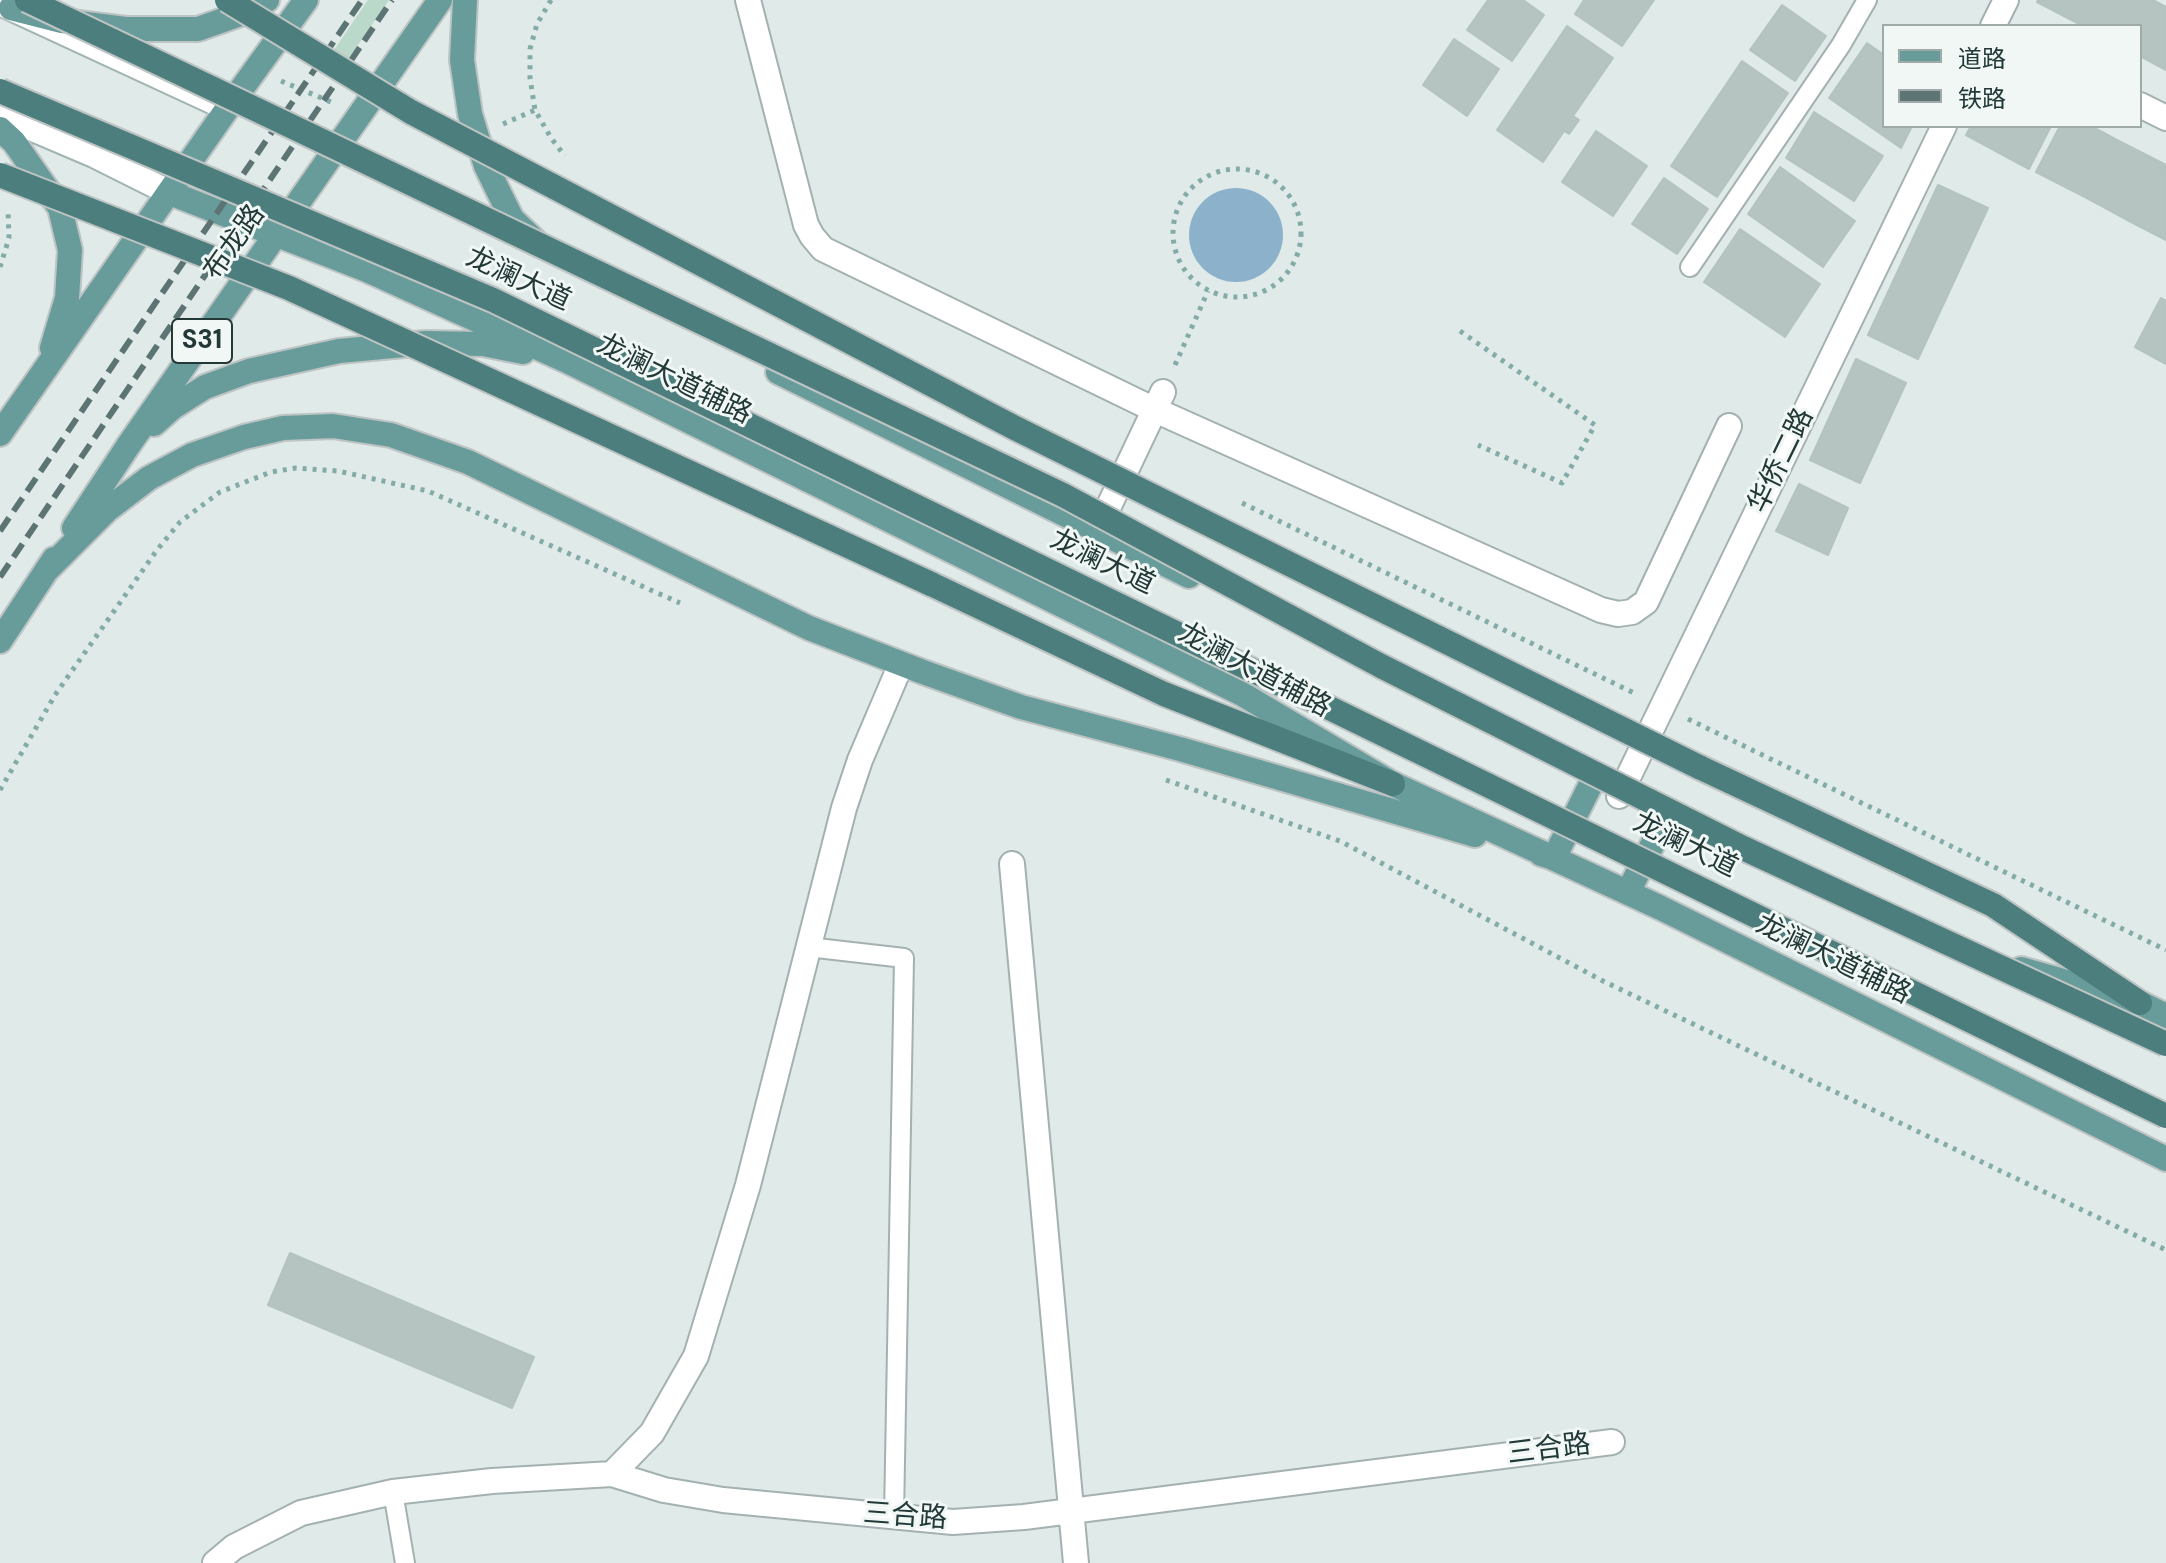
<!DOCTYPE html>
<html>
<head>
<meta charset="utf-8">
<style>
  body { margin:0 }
  #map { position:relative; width:2166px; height:1563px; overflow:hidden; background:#e0eae8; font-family:"DM Sans","Noto Sans SC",sans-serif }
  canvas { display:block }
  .legend { position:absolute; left:1882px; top:24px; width:260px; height:104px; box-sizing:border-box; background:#f0f7f5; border:2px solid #9eaba9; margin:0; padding:10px 14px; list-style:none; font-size:24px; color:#223938 }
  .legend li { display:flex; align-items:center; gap:16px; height:40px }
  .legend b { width:40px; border:2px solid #9eaba9 }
</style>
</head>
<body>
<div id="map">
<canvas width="2166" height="1563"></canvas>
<ul class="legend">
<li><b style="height:10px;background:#689c9b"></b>道路</li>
<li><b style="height:10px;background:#5d7474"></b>铁路</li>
</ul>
</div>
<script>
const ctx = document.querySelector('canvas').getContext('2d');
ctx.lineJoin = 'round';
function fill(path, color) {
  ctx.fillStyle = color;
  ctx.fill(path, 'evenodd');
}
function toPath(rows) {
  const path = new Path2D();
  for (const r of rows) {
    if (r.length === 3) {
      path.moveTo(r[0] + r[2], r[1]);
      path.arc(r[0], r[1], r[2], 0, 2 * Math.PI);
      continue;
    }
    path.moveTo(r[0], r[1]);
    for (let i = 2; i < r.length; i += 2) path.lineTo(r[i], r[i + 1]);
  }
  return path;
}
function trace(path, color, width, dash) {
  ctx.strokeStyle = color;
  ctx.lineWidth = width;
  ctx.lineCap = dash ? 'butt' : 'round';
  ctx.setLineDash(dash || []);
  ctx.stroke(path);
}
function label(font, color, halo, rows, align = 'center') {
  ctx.font = font + ' "DM Sans","Noto Sans SC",sans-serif';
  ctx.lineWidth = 6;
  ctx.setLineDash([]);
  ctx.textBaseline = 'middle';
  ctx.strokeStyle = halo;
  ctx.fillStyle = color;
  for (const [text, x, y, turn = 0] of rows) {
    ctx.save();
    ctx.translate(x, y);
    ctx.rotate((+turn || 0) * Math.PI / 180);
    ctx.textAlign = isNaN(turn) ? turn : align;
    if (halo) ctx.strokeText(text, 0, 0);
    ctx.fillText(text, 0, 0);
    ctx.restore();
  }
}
fill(toPath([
  [368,0,389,0,344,65,332,53]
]), '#bad9ca');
fill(toPath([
  [1236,235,47]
]), '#8cb2cb');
const building = toPath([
  [1488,0,1523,0,1544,15,1512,61,1467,30,1488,0],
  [1584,0,1654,0,1622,46,1575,14,1584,0],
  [2038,0,2153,0,2166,7,2166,70,2140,56,2140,26,2083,26,2037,2,2038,0],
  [1782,5,1826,36,1795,81,1750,50,1782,5],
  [1567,26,1613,58,1573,116,1579,120,1569,134,1564,131,1543,162,1497,130,1567,26],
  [1454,39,1499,69,1467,116,1423,85,1454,39],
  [1867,43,1884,55,1884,126,1912,126,1901,148,1829,98,1867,43],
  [1742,61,1788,93,1717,197,1671,166,1742,61],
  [1814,112,1883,156,1854,201,1786,158,1814,112],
  [1971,126,2051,126,2029,169,1966,135,1971,126],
  [2060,126,2091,126,2115,139,2085,197,2036,172,2060,126],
  [1596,131,1647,166,1613,216,1562,182,1596,131],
  [2115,139,2164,164,2133,223,2085,197,2115,139],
  [2164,164,2166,165,2166,240,2133,223,2164,164],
  [1780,167,1855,221,1823,267,1748,214,1780,167],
  [1664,178,1708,209,1677,254,1632,224,1664,178],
  [1938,185,1988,208,1918,359,1868,335,1938,185],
  [1740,229,1820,284,1785,337,1704,282,1740,229],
  [2161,298,2166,301,2166,364,2135,347,2161,298],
  [1856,359,1906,383,1860,483,1810,460,1856,359],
  [1799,484,1848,508,1828,555,1776,531,1799,484],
  [290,1253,534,1357,512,1408,268,1305,290,1253]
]);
fill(building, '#b6c4c1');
trace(building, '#b3c3c0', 2);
const service = toPath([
  [1690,267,1841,45,1867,0],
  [808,947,904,958,894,1517],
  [393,1492,405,1563]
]);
const minor = toPath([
  [748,0,806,225,812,236,823,249,1155,410,1601,610,1618,614,1632,612,1646,602,1729,426],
  [1993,26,2006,0],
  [2140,105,2166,118],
  [1098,529,1163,392],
  [1619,796,1944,126],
  [1012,864,1076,1563],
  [612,1474,652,1433,696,1356,748,1185,844,808,860,760,901,664],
  [215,1563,234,1547,301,1513,393,1492,492,1481,612,1474,664,1490,723,1500,953,1522,1024,1517,1612,1442]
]);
const secondary = toPath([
  [0,3,214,102],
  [0,115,94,155,170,193]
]);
const primary = toPath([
  [465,0,462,60,470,114,486,166,512,219,534,240],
  [11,8,62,21,126,29,198,29,249,11,267,0],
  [0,129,14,142,60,208,70,250,67,298,52,348],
  [170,193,367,270,567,361,1242,694,1393,784,1661,908,2166,1159],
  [778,372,1189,576],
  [154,424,172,408,205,387,249,371,339,351,426,343,483,344,523,352],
  [0,434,227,109,306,0],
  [74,528,128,446,440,0],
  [46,571,107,510,149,478,192,455,244,437,283,428,333,426,391,435,468,462,809,628,923,672,1021,707,1180,749,1475,835],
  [0,641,54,559],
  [1541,854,1554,858,1592,782],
  [1628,892,1665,820],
  [2021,969,2140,1003,2166,1016]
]);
const trunk = toPath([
  [931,584,1164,694,1393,784],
  [1699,767,1993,905,2140,1003]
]);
trace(service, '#a3b1b0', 22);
trace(minor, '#a3b1b0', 28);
trace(secondary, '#a0b4b2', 28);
trace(primary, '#bdc4c3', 28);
trace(trunk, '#bdc4c3', 28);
trace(toPath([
  [551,0,537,24,530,49,530,78,535,110,551,138,565,156],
  [281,81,331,102],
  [503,124,535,110],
  [1237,233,64],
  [0,267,9,238,8,210],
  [1460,331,1595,425,1562,483,1478,445],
  [1175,365,1208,291],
  [1242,503,1636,694],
  [1688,719,2166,950],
  [1166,780,1340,841,1603,981,2166,1250],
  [0,790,55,695,157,550,180,522,220,492,271,472,296,468,338,471,428,491,680,603]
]), '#83aba8', 5, [4, 6]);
trace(service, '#fff', 18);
trace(minor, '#fff', 24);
trace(secondary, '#fff', 24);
trace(primary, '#689c9b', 24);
trace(trunk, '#4c7e7e', 24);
trace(toPath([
  [0,531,362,0],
  [0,577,392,0]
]), '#5d7474', 6, [16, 8]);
const trunkBridge = toPath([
  [27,0,1063,495,1381,666,1743,848,2166,1044],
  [227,0,411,112,1015,428,1699,767],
  [0,91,493,300,2166,1116],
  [0,175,289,288,931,584]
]);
trace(trunkBridge, '#bdc4c3', 28, []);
trace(trunkBridge, '#4c7e7e', 24);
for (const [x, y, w] of [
  [202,341,60]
]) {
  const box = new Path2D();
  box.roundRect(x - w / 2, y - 22, w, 44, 6);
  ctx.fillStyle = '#f0f7f5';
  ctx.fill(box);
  trace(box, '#223938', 2);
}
label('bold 26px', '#223938', null, [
  ["S31",202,341]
]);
label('28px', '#223938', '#f0f7f5', [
  ["布龙路",235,243,-55],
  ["龙澜大道",518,280,25],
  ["龙澜大道辅路",674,380,26],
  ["华侨二路",1782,461,-64],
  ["龙澜大道",1102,563,26],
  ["龙澜大道辅路",1254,671,28],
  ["龙澜大道",1685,846,26],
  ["龙澜大道辅路",1833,960,26],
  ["三合路",1549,1450,-7],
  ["三合路",905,1517,4]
]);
</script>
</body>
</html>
